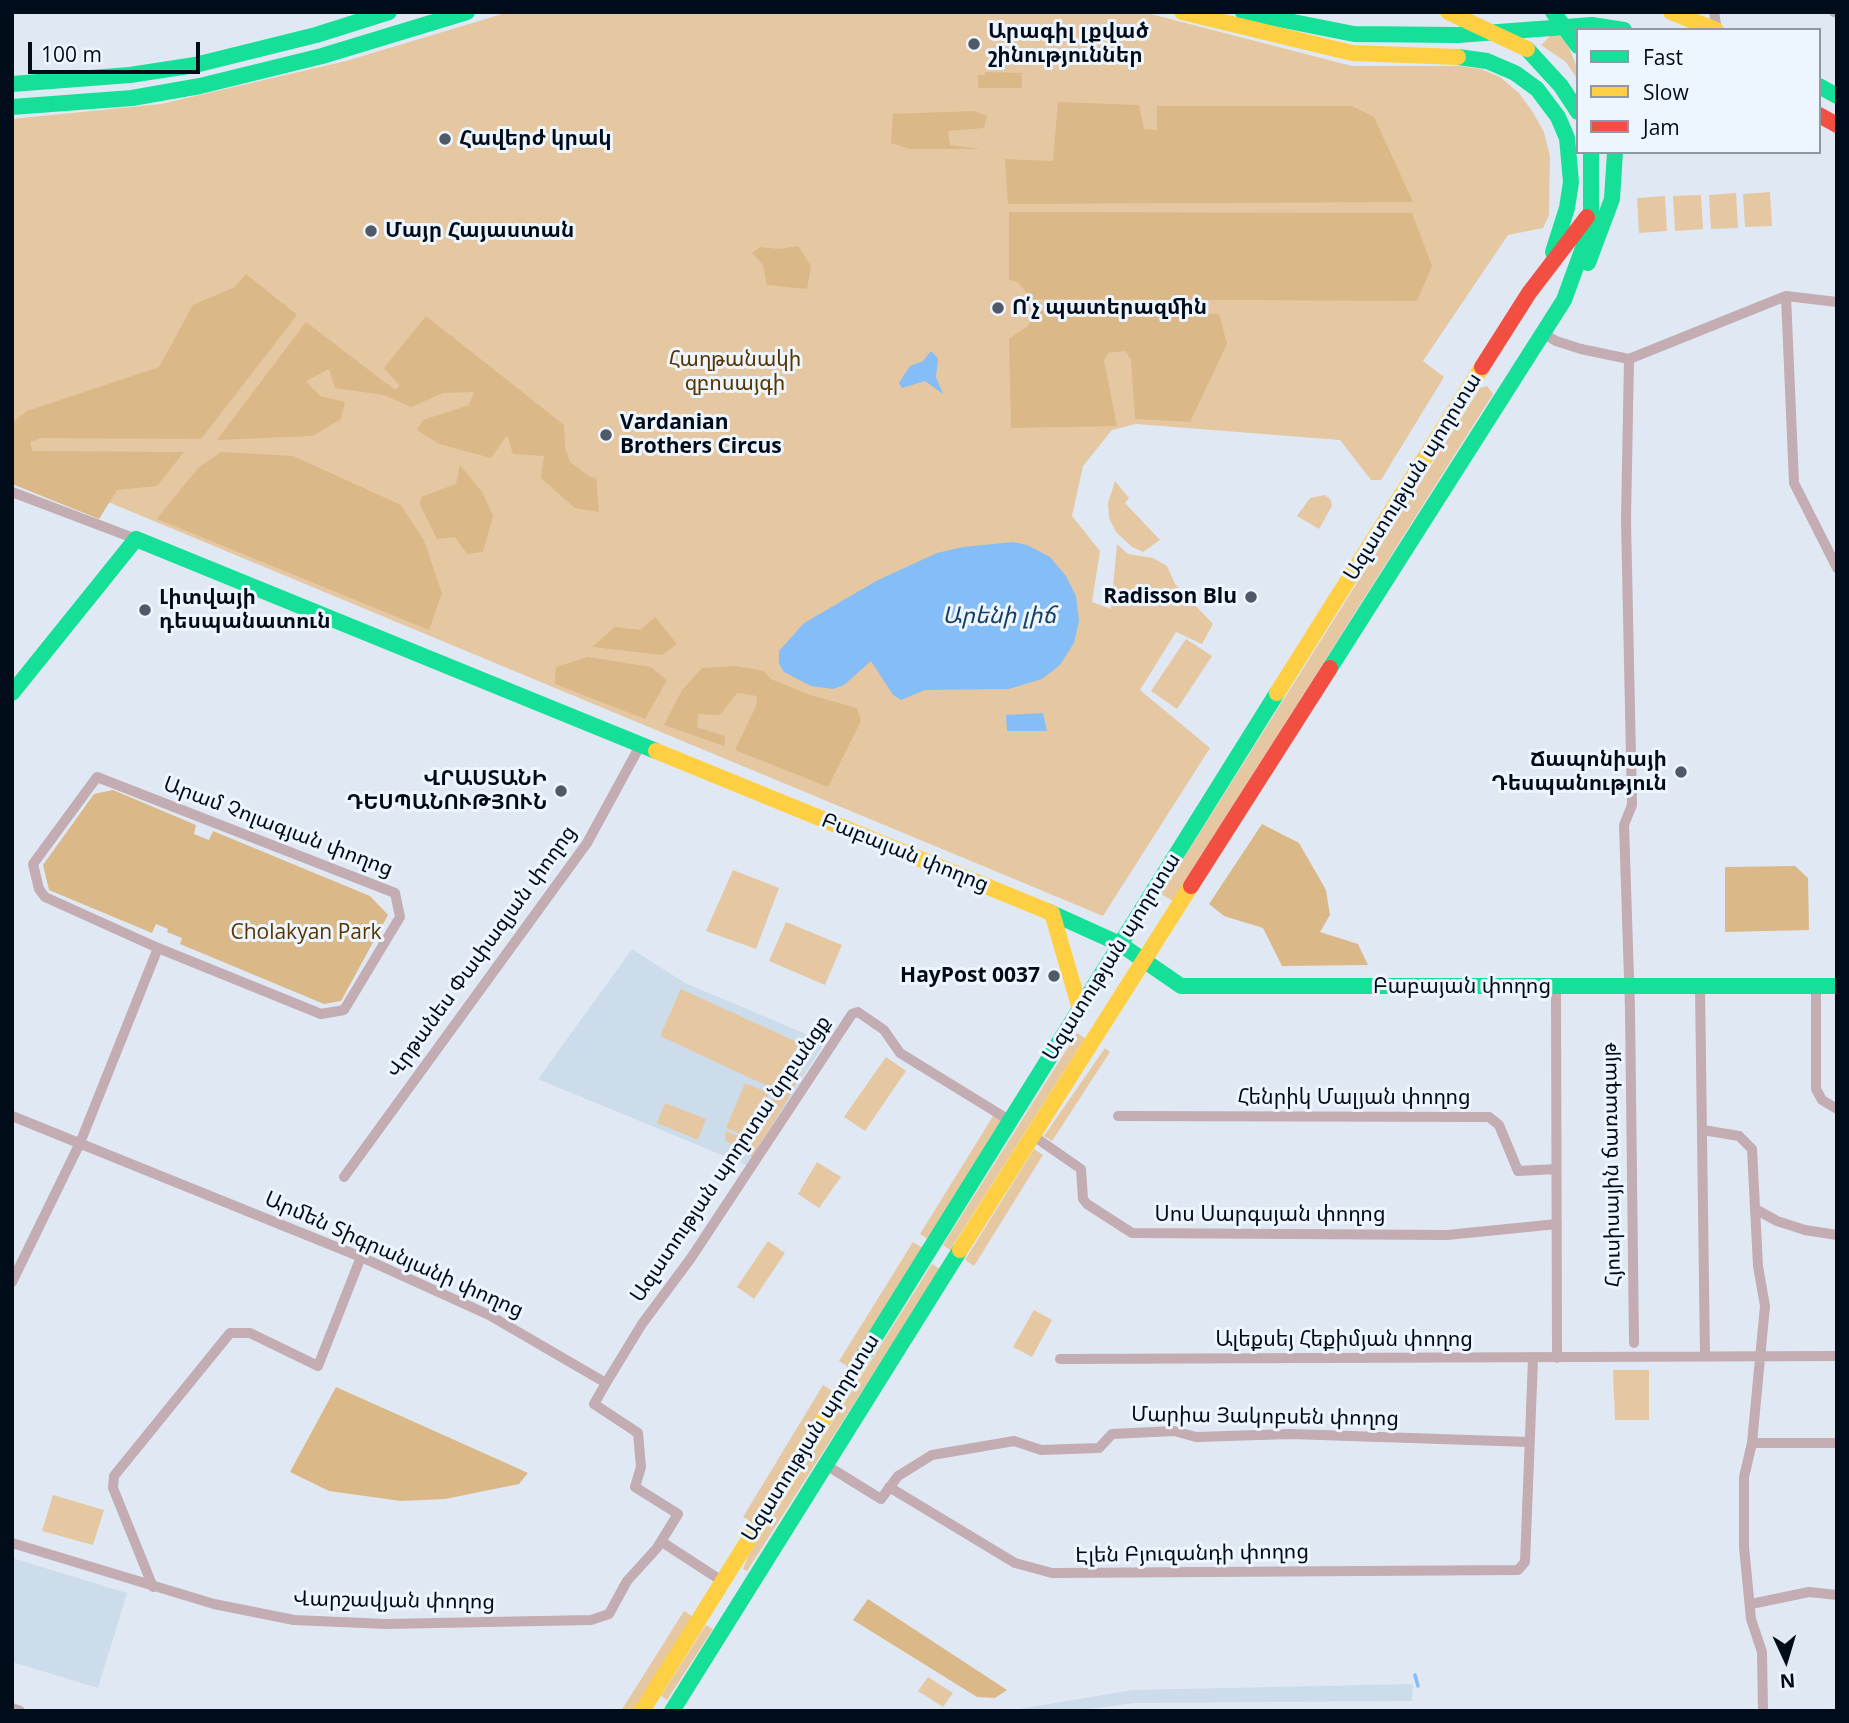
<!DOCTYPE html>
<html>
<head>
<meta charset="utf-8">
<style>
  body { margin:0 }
  #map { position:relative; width:1849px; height:1723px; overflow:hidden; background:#e0e9f3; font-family:"Open Sans",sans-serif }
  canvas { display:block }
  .frame { position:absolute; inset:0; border:14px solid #010c1b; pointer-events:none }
  .legend { position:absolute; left:1576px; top:28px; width:245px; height:126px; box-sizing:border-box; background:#edf5fe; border:2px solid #8f98a3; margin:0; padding:9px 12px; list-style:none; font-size:21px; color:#010c1b }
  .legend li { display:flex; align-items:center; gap:14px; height:35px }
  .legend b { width:35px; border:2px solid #8f98a3 }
  .north { position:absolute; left:1751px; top:1625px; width:70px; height:70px; -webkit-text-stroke:5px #edf5fe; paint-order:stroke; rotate:176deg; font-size:19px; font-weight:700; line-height:28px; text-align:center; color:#010c1b }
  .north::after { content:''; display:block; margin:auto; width:24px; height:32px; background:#010c1b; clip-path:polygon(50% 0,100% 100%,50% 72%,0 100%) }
  .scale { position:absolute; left:28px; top:42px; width:172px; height:32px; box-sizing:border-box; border:4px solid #010c1b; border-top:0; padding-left:9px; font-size:21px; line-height:24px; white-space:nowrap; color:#010c1b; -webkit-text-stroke:5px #edf5fe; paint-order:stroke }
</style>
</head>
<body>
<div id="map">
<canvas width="1849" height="1723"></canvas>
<div class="frame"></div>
<ul class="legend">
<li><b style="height:9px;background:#16e098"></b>Fast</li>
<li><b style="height:9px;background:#ffcf43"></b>Slow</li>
<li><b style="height:9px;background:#f24e42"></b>Jam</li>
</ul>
<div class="north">N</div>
<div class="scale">100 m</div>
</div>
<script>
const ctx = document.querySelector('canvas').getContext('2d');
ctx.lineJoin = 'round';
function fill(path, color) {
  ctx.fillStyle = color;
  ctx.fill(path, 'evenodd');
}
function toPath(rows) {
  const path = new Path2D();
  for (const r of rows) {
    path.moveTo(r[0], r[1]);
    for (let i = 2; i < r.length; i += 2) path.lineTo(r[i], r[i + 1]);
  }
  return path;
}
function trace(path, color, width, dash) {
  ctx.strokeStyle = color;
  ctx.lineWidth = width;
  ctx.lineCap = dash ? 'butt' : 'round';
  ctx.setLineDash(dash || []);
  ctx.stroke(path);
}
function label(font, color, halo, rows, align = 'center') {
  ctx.font = font + ' "Open Sans","Noto Sans Armenian",sans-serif';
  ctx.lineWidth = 6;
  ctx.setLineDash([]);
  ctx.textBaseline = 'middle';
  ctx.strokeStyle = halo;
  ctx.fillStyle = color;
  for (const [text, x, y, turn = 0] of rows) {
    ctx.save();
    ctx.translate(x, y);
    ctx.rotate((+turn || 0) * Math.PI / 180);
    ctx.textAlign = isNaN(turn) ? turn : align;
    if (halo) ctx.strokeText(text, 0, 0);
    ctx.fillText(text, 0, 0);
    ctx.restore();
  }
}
fill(toPath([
  [632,949,685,983,825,1042,748,1166,538,1079],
  [12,1558,127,1593,98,1688,12,1662],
  [1413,1684,1412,1701,1134,1703,1076,1711,1007,1711,1133,1690]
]), '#cddceb');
fill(toPath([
  [509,12,1143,12,1352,66,1460,66,1481,69,1500,77,1519,93,1532,111,1544,132,1550,156,1549,215,1543,228,1508,235,1423,361,1444,377,1381,480,1371,480,1340,440,1136,424,1112,430,1083,466,1072,516,1100,551,1092,602,1111,609,1117,544,1128,554,1153,558,1167,566,1175,584,1213,624,1202,644,1176,632,1140,690,1210,748,1103,916,12,462,12,119,161,104,346,61],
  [1555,31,1567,43,1578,70,1578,80,1566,62,1541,45],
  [1770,192,1772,226,1745,227,1743,194],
  [1736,193,1738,228,1711,229,1709,195],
  [1701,195,1703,229,1675,231,1673,196],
  [1665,196,1667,231,1639,233,1637,198],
  [1487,386,1493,394,1173,901,1161,894,1480,388],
  [1115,481,1129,498,1125,503,1160,540,1143,552,1132,547,1116,532,1109,518,1108,503],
  [1325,495,1331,500,1332,506,1319,529,1297,516,1310,498],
  [1186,639,1212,656,1177,709,1151,691],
  [733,870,779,888,756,949,706,931],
  [786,922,842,945,825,985,769,961],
  [681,989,812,1049,790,1096,752,1157,725,1140,726,1131,751,1141,776,1090,660,1036],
  [1077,1033,1085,1038,950,1250,943,1245],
  [1105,1048,1110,1052,1052,1141,1044,1136],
  [886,1057,906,1071,865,1131,844,1117],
  [745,1083,769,1093,750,1138,726,1128],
  [665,1103,706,1119,698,1140,657,1123],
  [995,1113,1005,1119,929,1240,920,1234],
  [1034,1149,1043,1155,974,1266,965,1260],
  [817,1162,841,1177,819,1208,798,1194],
  [768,1241,785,1253,754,1299,737,1287],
  [913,1242,923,1248,849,1367,839,1361],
  [932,1264,940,1269,747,1571,743,1569,749,1554],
  [1034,1310,1052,1320,1032,1357,1013,1347],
  [1613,1370,1649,1370,1649,1420,1615,1420],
  [823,1385,835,1393,755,1524,743,1517],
  [53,1495,104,1510,93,1545,42,1531],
  [684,1611,695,1618,635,1711,621,1711],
  [706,1625,713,1629,667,1700,661,1696],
  [928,1677,953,1693,943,1707,918,1691]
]), '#e5c7a2');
fill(toPath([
  [985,72,1022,73,1022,88,978,88,978,75,985,75],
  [1058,102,1139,105,1144,129,1157,130,1157,106,1352,106,1374,117,1413,202,1008,204,1005,159,1053,161],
  [974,111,987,116,984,128,948,131,950,145,981,149,910,149,891,143,893,114],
  [1009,212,1412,213,1432,266,1417,301,1031,299,1018,282,1009,280],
  [798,246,811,266,807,289,767,285,763,265,752,253,760,247,779,249],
  [246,274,297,315,201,439,41,438,30,442,32,451,184,452,157,486,117,490,99,519,12,484,12,423,27,411,159,367,193,305,235,287],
  [1035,311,1219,314,1227,344,1190,422,1135,419,1131,359,1125,351,1108,353,1104,360,1117,426,1011,428,1009,339,1028,326],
  [426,316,564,425,565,448,570,462,590,477,596,478,599,512,575,508,541,478,544,456,513,454,507,435,491,458,439,444,417,430,423,420,469,405,474,392,443,393,411,407,384,395,335,388,329,369,306,381,320,396,345,402,341,419,313,436,217,440,306,322,395,390,400,386,384,368],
  [221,452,293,456,401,505,424,541,442,593,429,630,157,519,198,468],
  [460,465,482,492,493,516,483,552,467,554,455,537,437,539,420,505,421,497,456,484],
  [655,617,677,644,662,655,592,647,615,627,640,630],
  [588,657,651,667,667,680,645,719,555,684,556,667],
  [736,666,764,671,771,679,810,695,857,708,861,721,828,787,735,750,756,706,757,696,737,693,720,715,698,714,697,727,725,736,724,746,664,725,682,690,702,668],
  [113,790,196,825,194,834,209,840,213,831,370,896,388,915,341,1001,324,1004,180,944,182,938,167,932,168,929,156,924,152,933,49,890,43,865,94,794],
  [1262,824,1299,843,1326,890,1330,915,1320,932,1358,944,1368,965,1282,966,1263,928,1224,916,1209,904],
  [1795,866,1808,878,1809,930,1725,932,1725,867],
  [336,1387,506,1463,528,1473,519,1484,445,1499,401,1501,329,1491,290,1472],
  [868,1599,1007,1690,995,1698,977,1697,853,1620]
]), '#dbb888');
fill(toPath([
  [931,351,938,358,936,377,943,394,925,381,902,388,899,383,910,366,923,361],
  [1013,542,1027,545,1050,557,1066,576,1076,596,1079,621,1074,643,1060,665,1042,679,1009,689,925,690,901,700,893,695,871,661,844,685,833,689,811,686,784,672,779,664,779,651,804,623,878,580,937,553,963,547],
  [1043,713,1047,731,1007,731,1006,715]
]), '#85bef6');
trace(toPath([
  [1415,1675,1418,1686]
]), '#85bef6', 3.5);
trace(toPath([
  [1714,12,1717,30],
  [1834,12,1837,13],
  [1786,296,1794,483,1837,568],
  [1543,333,1556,341,1581,349,1629,359,1786,296,1837,302],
  [1629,359,1626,520,1632,805,1624,825,1630,1009,1634,1343],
  [12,492,136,539],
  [97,777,395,893,400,917,344,1010,321,1014,158,948,45,897,39,889,33,864,97,777],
  [1816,986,1816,1089,1822,1100,1837,1109],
  [1700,987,1705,1357],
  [1556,988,1557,1358],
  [12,1116,361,1257,489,1315,606,1383,594,1404,638,1433,641,1467,635,1487,678,1514,657,1548,627,1581,609,1614,591,1620,386,1624,294,1620,214,1604,12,1543],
  [1118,1116,1489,1117,1499,1125,1518,1171,1556,1169],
  [1703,1130,1739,1136,1752,1149,1758,1266,1765,1306,1752,1443,1744,1477,1744,1547,1751,1619,1762,1652,1763,1711],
  [1032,1135,1081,1169,1083,1199,1087,1204,1132,1233,1447,1235,1557,1224],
  [344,1177,587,843,641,744],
  [1757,1210,1777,1221,1805,1230,1837,1235],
  [12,1282,80,1143,158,948],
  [1060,1359,1837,1356],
  [606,1383,642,1324,691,1258,852,1014,858,1012,884,1030,900,1053,1009,1120],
  [1752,1443,1837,1443],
  [826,1465,881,1499,898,1476,932,1455,1014,1441,1041,1450,1099,1448,1112,1434,1174,1431,1196,1437,1290,1434,1529,1442],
  [889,1487,1015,1563,1052,1573,1518,1570,1525,1562,1533,1359],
  [662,1542,722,1581],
  [153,1587,113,1488,114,1476,230,1333,250,1333,318,1366,361,1257],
  [1751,1604,1809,1592,1837,1595],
  [12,1708,20,1711]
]), '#c3acb2', 10);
trace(toPath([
  [1243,12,1354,34,1458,35,1592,25,1624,30],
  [1527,49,1561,86,1578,112],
  [1458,57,1487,61,1515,73,1537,89,1558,117,1567,138,1571,182,1567,208,1553,252],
  [12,84,130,75,195,65,316,35,389,12],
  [1819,86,1837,96],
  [12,107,132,98,200,86,322,56,467,12],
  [1588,263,1612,199,1615,152],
  [1330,668,1564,300,1583,248,1591,211,1591,152],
  [12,693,136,539,656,751],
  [1047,911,1120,944,1181,986,1837,986],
  [862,1358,1277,693],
  [672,1711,960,1250]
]), '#16e098', 16);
trace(toPath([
  [1182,12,1352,53,1458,57],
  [1671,12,1716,30],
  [1277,693,1482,367],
  [656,751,1047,911],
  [1052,913,1080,1009],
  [960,1250,1191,886],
  [642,1711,862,1358]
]), '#ffcf43', 16);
trace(toPath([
  [1819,115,1837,125],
  [1482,367,1529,293,1587,217],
  [1191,886,1330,668]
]), '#f24e42', 16);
trace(toPath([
  [1553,12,1578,46]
]), '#16e098', 16);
trace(toPath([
  [1448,12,1527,49]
]), '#ffcf43', 16);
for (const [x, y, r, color] of [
  [974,44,7,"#4f5967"],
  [445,139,7,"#4f5967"],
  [371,231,7,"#4f5967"],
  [998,308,7,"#4f5967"],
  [606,435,7,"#4f5967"],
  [1251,597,7,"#4f5967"],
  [145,610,7,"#4f5967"],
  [1681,772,7,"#4f5967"],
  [561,791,7,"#4f5967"],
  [1054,976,7,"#4f5967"]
]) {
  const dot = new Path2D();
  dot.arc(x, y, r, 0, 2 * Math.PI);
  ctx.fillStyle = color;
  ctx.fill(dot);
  trace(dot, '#edf5fe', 2.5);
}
label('bold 21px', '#010c1b', '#edf5fe', [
  ["Արագիլ լքված",988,32],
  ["շինություններ",988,56],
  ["Հավերժ կրակ",459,139],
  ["Մայր Հայաստան",385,231],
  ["Ո՛չ պատերազմին",1012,308],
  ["Vardanian",620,423],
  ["Brothers Circus",620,447],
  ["Radisson Blu",1237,597,"right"],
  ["Լիտվայի",159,598],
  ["դեսպանատուն",159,622],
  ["Ճապոնիայի",1667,760,"right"],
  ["Դեսպանություն",1667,784,"right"],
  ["ՎՐԱՍՏԱՆԻ",547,779,"right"],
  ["ԴԵՍՊԱՆՈՒԹՅՈՒՆ",547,803,"right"],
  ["HayPost 0037",1040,976,"right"]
], 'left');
label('21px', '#583500', '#edf5fe', [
  ["Հաղթանակի",735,360],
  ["զբոսայգի",735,384],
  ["Cholakyan Park",306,933]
]);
label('21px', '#010c1b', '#edf5fe', [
  ["Ազատության պողոտա",1413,477,-58],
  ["Արամ Չոլագյան փողոց",278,827,21],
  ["Բաբայան փողոց",905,853,22],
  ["Վրթանես Փափազյան փողոց",482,952,-54],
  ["Ազատության պողոտա",1112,957,-58],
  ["Բաբայան փողոց",1462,987],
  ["Հենրիկ Մալյան փողոց",1354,1098],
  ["Ազատության պողոտա նրբանցք",731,1159,-56],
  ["Հյուսիսային ճառագայթ",1612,1165,-91],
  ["Սոս Սարգսյան փողոց",1270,1215],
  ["Արմեն Տիգրանյանի փողոց",394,1255,24],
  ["Ալեքսեյ Հեքիմյան փողոց",1344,1340],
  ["Մարիա Յակոբսեն փողոց",1265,1417,1],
  ["Ազատության պողոտա",811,1438,-58],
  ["Էլեն Բյուզանդի փողոց",1192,1554,-1],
  ["Վարշավյան փողոց",394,1601,1]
]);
label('italic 23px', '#173f65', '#edf5fe', [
  ["Արենի լիճ",999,616]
]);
</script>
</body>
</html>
